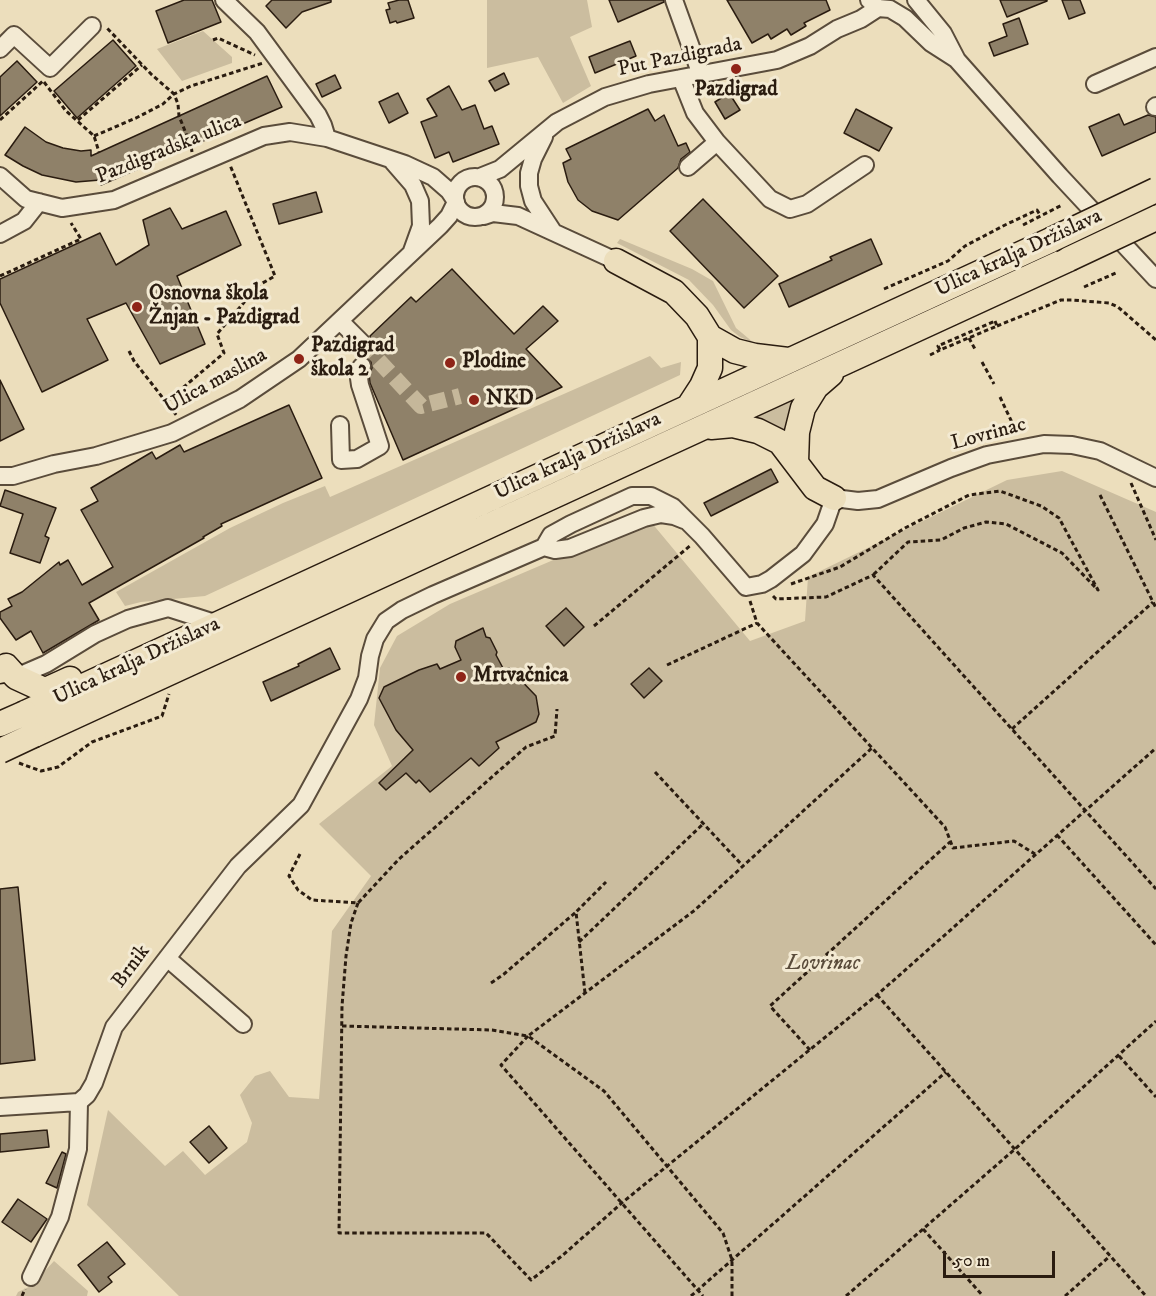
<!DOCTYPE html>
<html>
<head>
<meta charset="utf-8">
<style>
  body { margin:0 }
  #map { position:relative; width:1156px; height:1296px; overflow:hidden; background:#ecdebc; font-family:"IM FELL DW Pica",serif }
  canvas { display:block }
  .scale { position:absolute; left:943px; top:1251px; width:112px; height:27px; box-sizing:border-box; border:3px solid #2a1c10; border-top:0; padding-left:8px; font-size:18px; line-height:21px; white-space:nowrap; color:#2a1c10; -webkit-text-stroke:4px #f3ead3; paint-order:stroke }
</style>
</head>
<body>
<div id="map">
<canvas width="1156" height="1296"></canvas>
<div class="scale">50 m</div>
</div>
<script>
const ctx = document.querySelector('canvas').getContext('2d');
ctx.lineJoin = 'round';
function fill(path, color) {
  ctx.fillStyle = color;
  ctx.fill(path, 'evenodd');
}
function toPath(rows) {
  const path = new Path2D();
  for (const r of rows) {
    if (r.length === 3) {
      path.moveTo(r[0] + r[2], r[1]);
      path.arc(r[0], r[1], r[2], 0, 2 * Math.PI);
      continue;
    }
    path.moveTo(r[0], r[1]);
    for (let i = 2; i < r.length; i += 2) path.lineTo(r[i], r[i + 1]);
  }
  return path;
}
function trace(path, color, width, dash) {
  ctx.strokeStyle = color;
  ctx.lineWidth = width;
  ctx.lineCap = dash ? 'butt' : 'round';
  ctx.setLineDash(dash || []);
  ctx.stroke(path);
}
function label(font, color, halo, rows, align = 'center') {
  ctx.font = font + ' "IM FELL DW Pica",serif';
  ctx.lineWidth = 6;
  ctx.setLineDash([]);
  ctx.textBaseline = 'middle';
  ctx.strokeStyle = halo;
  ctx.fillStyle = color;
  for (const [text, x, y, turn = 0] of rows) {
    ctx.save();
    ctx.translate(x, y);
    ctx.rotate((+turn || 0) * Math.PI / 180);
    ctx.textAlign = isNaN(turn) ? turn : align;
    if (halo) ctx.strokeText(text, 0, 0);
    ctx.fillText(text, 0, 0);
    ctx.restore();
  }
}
fill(toPath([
  [487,0,587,0,592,27,570,37,591,86,563,103,538,57,487,68],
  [203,31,232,57,232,63,182,81,157,49],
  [620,239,692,269,713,281,736,328,754,343,740,337,731,330,713,305,689,280,617,243],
  [650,356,661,368,681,362,680,375,205,596,141,602,125,606,116,592,230,528,283,503,325,486,330,497],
  [799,397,786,437,750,420],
  [1062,471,1156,512,1156,1296,179,1296,87,1205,108,1110,165,1166,183,1151,205,1175,247,1142,252,1123,240,1095,255,1076,270,1071,289,1097,319,1099,332,931,371,876,319,824,392,766,374,725,380,668,397,636,450,604,605,538,651,522,750,641,805,621,808,577,1007,480],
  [54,1261,88,1291,87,1296,16,1296,18,1292,31,1286]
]), '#cbbd9f');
const building = toPath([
  [184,0,212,0,221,22,168,43,156,11,184,0],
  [272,0,331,0,331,2,302,12,286,28,266,6,272,0],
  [399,0,408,0,414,18,397,23,396,21,390,23,386,10,390,9,388,3,399,0],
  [609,0,664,0,664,2,618,22,609,0],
  [727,0,826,0,830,10,804,23,806,26,791,35,787,29,771,39,768,34,752,43,727,0],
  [1000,0,1047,0,1047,1,1007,17,1000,0],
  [1062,0,1080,0,1085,13,1069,19,1062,0],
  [1019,18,1028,44,994,56,989,43,1007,36,1003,24,1019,18],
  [113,40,136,66,77,118,54,91,113,40],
  [630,41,636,56,595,73,589,57,630,41],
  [17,61,37,82,0,116,0,77,17,61],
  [504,73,509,84,495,91,489,81,504,73],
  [335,75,341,88,322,97,316,84,335,75],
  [267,76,282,107,101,185,100,180,76,182,42,175,23,166,5,155,25,127,46,142,63,148,81,151,91,150,91,156,267,76],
  [449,86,462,110,475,105,484,129,492,126,499,144,453,162,449,152,435,158,421,122,437,116,427,99,449,86],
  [398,93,408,113,389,123,379,102,398,93],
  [729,93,740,110,725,119,715,102,729,93],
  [648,109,655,121,664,115,678,146,686,143,690,152,681,159,678,168,618,220,592,211,578,200,568,182,563,163,571,159,566,149,648,109],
  [856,109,892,128,879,151,844,133,856,109],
  [1119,114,1124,125,1148,115,1156,117,1156,132,1102,156,1089,127,1119,114],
  [316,192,322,212,279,224,273,204,316,192],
  [703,199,778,276,744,308,670,231,703,199],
  [170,208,182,229,226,211,241,245,177,276,205,344,160,364,126,303,87,319,108,360,42,392,0,303,0,279,100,233,116,265,149,245,143,220,170,208],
  [871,239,882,264,789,307,779,284,832,260,830,257,871,239],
  [452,269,514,334,543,306,558,321,526,349,562,387,403,460,370,383,369,374,372,368,371,362,364,356,357,357,353,350,360,353,369,351,372,345,370,336,411,297,416,302,452,269],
  [0,380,24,429,0,441,0,380],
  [289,405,322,478,221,524,222,526,203,537,204,538,89,603,99,620,43,653,31,631,16,640,0,618,0,612,12,606,8,599,22,592,59,562,60,565,68,560,82,585,113,567,81,510,98,501,91,488,152,452,156,459,180,445,184,452,289,405],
  [771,469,778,482,711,516,704,503,771,469],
  [5,490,56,508,45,536,49,538,40,563,10,553,23,514,0,506,5,490],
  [566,608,584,627,564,646,546,626,566,608],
  [483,628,486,637,490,638,497,652,496,655,504,670,509,668,536,696,539,714,536,722,496,742,499,748,479,766,471,758,430,792,419,780,416,783,406,773,386,790,379,783,413,750,396,730,379,698,384,687,419,670,437,664,440,669,461,660,455,647,456,641,483,628],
  [330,648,340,669,271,701,263,682,299,666,298,664,330,648],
  [649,668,662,681,644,698,631,684,649,668],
  [18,887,35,1060,0,1064,0,889,18,887],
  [209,1126,227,1148,209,1163,190,1142,209,1126],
  [47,1130,49,1147,0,1152,0,1134,47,1130],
  [62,1152,66,1154,57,1188,46,1183,62,1152],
  [18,1199,47,1219,31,1242,2,1222,18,1199],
  [107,1242,125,1264,108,1277,112,1282,99,1292,78,1265,107,1242]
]);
fill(building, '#8f8169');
trace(building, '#2a1c10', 1.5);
trace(toPath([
  [362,343,421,406,460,396]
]), '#c5b79a', 16, [16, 8]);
const minor = toPath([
  [224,0,257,32,318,115,323,125,327,138],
  [674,0,701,75],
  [869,0,878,8,890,9,905,18,931,43,956,59],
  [916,0,943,33,957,60,1060,176,1156,279],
  [0,49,14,35,50,68,92,26],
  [681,78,695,113,717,142],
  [1095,84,1156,57],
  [1155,107,1156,106],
  [544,137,533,159,529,173,529,186,533,201,552,230],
  [393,162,413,185,420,201,421,226,412,251],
  [688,167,717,142,770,199,790,209,807,204,865,165],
  [0,176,26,199,62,208,114,200,264,136,290,132,327,138,405,164,433,177,449,191,455,200],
  [475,197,20],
  [480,177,500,169,557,122,605,97,649,84,777,60,810,46,837,29,861,19,878,8],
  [484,216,493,213,518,216,616,261],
  [0,234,24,221,39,202],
  [340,321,362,343],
  [340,425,341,460,357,459,380,446,360,385,358,371,362,366],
  [0,476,13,476,54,464,96,456,172,433,240,399,299,359,440,226,449,216,456,202],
  [684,520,674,516,661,514,644,518,570,548,555,550,544,547,551,535,571,524,632,496,651,496,673,507,702,536,746,587,762,584,771,579,803,554,825,524,834,498,858,501,878,499,951,468,987,455,1044,444,1072,445,1100,451,1156,478],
  [16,677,46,664,95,634,128,619,168,608,218,624],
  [167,958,243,1024],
  [0,1107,79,1102],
  [31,1277,60,1217,78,1149,79,1102,87,1095,94,1083,114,1027,238,866,301,805,359,699,367,678,370,656,375,639,386,621,402,610,433,595,544,547]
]);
const highway = toPath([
  [616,261,674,292,697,316,710,337,735,351,755,356,788,360],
  [689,406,702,386,710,368,710,337],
  [711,427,733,425,758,431,780,442,815,488,834,498],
  [796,462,797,432,803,408,816,387,831,374],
  [0,671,6,666,16,677,42,689,48,689,70,679],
  [25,713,1051,240],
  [34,735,1069,259]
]);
trace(minor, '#5a4c3b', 20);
trace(highway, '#2a1c10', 27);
trace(toPath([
  [213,40,218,38,255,55],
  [44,82,66,111,94,136,99,152],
  [0,120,43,81],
  [78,120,142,65],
  [94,136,136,118,163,104,174,94,152,75,106,27],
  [192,152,191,146,179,116,178,104,174,94,191,86,263,63],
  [1023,225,1062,205],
  [0,276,81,239,71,223],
  [1084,287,1118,272],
  [884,289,948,261,965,246,1005,225,1037,210,1040,215],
  [995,321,997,326,940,350,938,346,940,345,995,321],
  [997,326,1061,300,1072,300,1109,303,1118,307,1156,340],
  [969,338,976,351],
  [129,351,134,361,177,416],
  [930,355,940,350],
  [982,362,994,384],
  [1000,397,1017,433],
  [166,402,224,353,217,334,259,285,275,276,230,165],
  [1131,483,1156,540],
  [1100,495,1156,608],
  [791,584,840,567,905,528,969,495,1000,491,1041,506,1059,518,1098,590,1062,553,1006,524,986,522,964,528,941,540,908,542,873,575],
  [773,596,776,599,826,597,873,575,1156,889],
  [750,601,757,623,945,827,953,848,1014,841,1035,854],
  [594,626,691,545],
  [667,665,757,623],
  [1012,729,1153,602],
  [19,763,41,771,58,767,92,742,162,716,169,694],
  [655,772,743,866],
  [1057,835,1156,945],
  [300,854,289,876,298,890,312,900,358,903,399,859,526,747,555,736,557,709],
  [358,903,351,923,346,956,342,1006,339,1233,486,1233,531,1280,563,1255,623,1202,877,995,1156,748],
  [579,942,703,824],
  [491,983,504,974,576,912],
  [585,993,576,912,606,882],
  [877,995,1146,1296],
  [342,1026,492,1030,528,1036],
  [528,1036,501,1065,703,1296],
  [810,1050,770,1006,950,842],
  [1119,1056,1156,1097],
  [923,1229,983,1296],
  [22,1296,25,1289],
  [691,1296,946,1072],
  [732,1296,732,1260,723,1233,604,1091,528,1036,695,910,872,748],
  [846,1296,1015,1149,1156,1021],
  [1065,1296,1110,1256]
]), '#2a1c10', 3, [4.5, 3]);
trace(minor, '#f3ead3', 16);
trace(highway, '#ecdebc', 24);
const highwayBridge = toPath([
  [1051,240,1156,190],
  [1069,259,1156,218],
  [0,724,25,713],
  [0,751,34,735]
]);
trace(highwayBridge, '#2a1c10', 27, []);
trace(highwayBridge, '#ecdebc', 24);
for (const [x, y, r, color] of [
  [736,69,6,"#8f2418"],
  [137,307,6,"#8f2418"],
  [299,359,6,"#8f2418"],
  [450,363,6,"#8f2418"],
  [474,400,6,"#8f2418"],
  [461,677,6,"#8f2418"]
]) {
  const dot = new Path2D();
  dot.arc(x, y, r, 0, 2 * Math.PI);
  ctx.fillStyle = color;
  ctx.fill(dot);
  trace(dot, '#f3ead3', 2);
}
label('21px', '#2a1c10', '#f3ead3', [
  ["Put Pazdigrada",680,58,-12],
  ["Pazdigradska ulica",169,150,-22],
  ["Ulica kralja Držislava",1019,254,-25],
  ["Ulica maslina",216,382,-29],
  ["Lovrinac",989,435,-15],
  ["Ulica kralja Držislava",578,457,-25],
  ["Ulica kralja Držislava",137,662,-25],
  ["Brnik",132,967,-53]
]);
label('bold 21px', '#2a1c10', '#f3ead3', [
  ["Pazdigrad",736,91,"center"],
  ["Osnovna škola",149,295],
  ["Žnjan - Pazdigrad",149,319],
  ["Pazdigrad",311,347],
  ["škola 2",311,371],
  ["Plodine",462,363],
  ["NKD",486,400],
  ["Mrtvačnica",473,677]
], 'left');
label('italic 21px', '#5a4c3b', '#f3ead3', [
  ["Lovrinac",823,965]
]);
</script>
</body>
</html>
